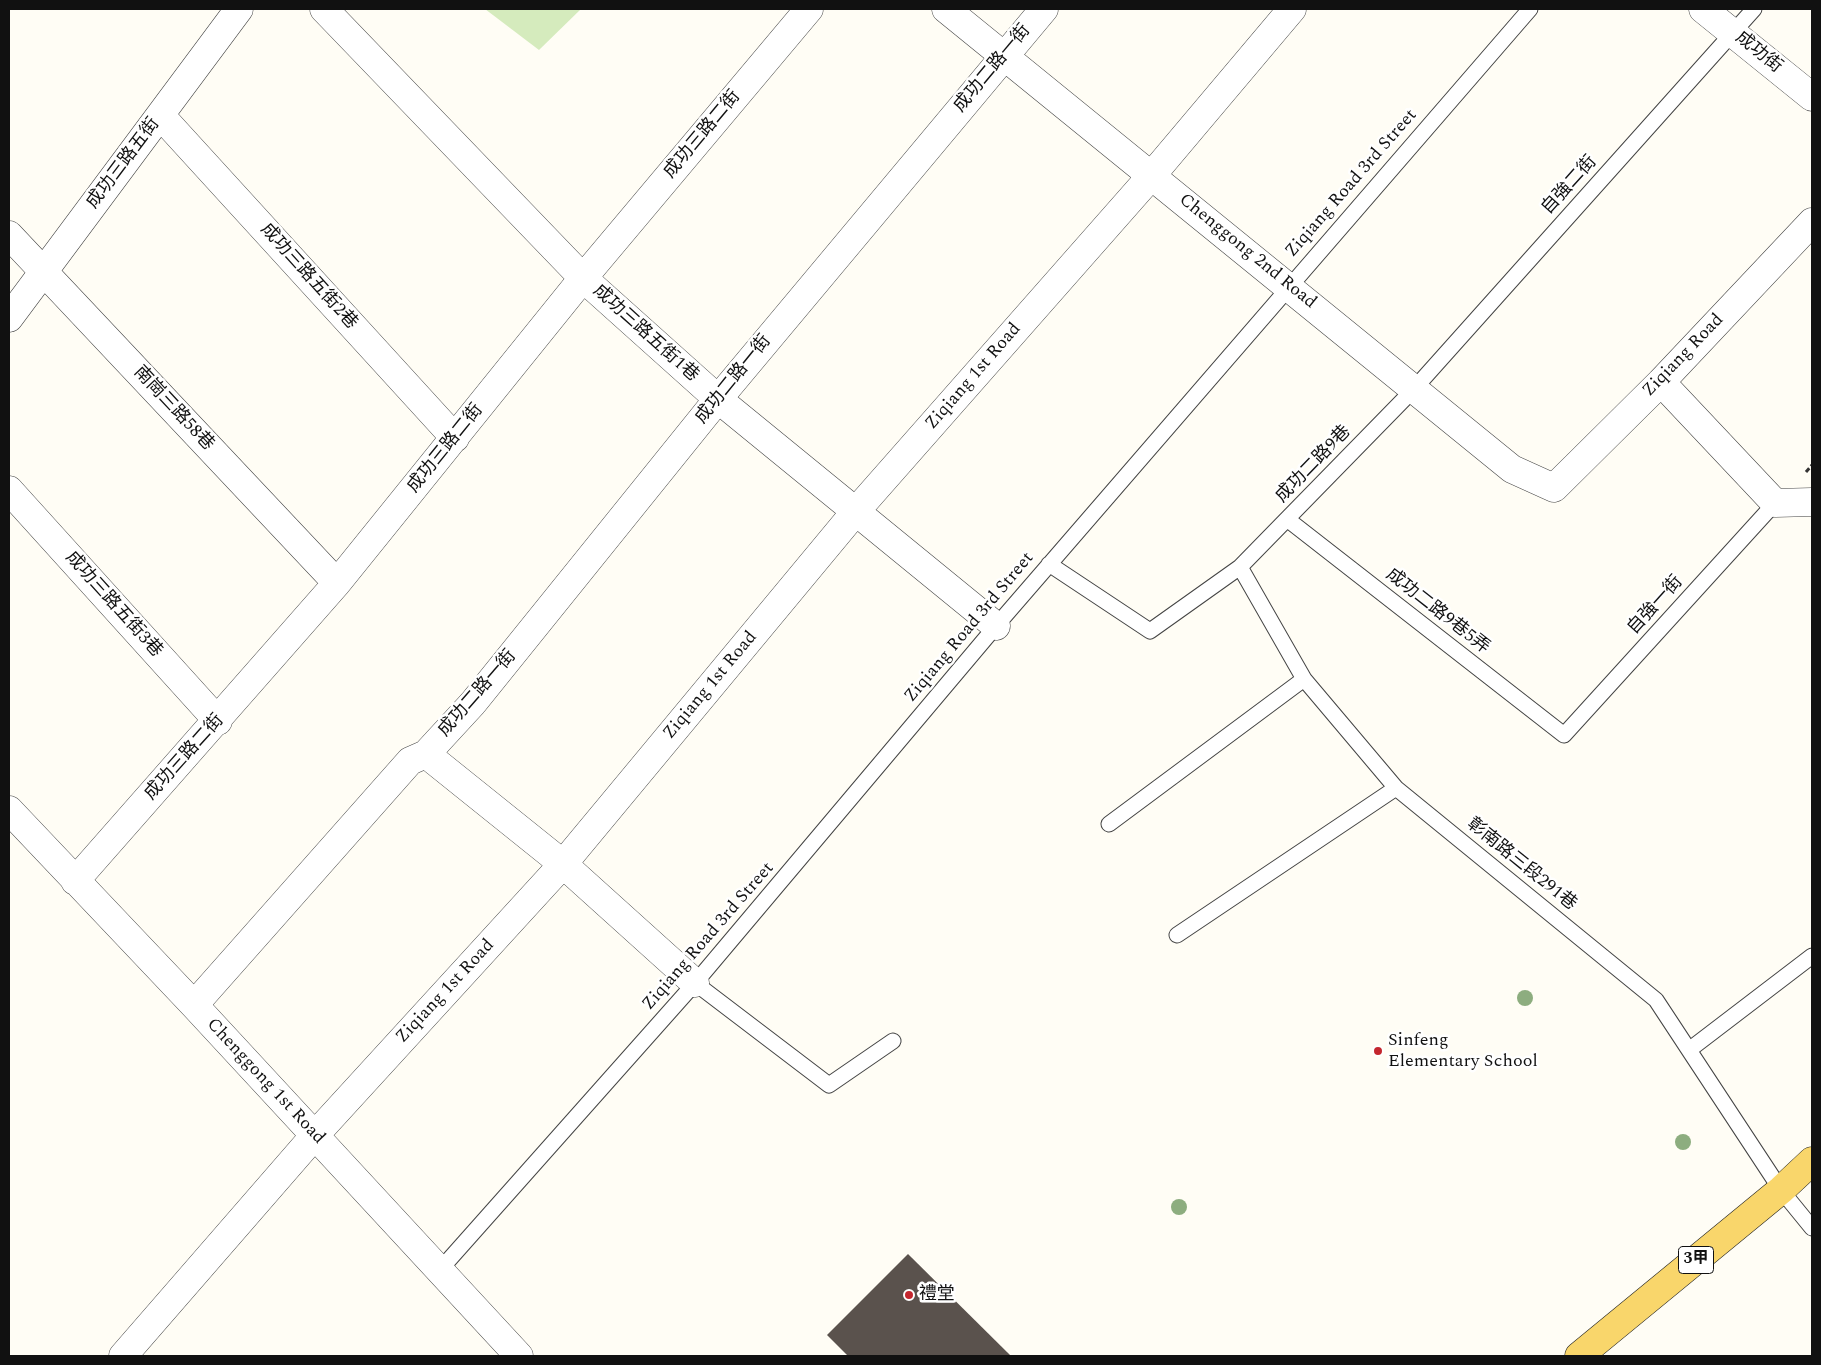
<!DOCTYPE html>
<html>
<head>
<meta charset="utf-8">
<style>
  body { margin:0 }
  #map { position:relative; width:1821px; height:1365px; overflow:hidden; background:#fffdf5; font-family:Spectral,serif }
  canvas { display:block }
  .frame { position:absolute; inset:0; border:10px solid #111; pointer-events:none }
</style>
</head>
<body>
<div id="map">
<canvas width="1821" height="1365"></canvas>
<div class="frame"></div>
</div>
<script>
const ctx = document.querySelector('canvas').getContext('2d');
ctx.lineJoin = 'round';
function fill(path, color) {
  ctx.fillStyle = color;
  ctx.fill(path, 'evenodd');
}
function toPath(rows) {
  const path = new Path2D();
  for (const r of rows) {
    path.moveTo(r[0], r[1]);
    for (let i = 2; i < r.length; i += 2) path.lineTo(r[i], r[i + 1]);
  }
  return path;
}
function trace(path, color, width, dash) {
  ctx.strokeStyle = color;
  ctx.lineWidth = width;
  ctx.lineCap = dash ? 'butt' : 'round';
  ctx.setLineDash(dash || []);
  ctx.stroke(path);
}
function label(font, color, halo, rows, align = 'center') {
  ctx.font = font + ' Spectral,"Noto Sans TC",serif';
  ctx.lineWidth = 5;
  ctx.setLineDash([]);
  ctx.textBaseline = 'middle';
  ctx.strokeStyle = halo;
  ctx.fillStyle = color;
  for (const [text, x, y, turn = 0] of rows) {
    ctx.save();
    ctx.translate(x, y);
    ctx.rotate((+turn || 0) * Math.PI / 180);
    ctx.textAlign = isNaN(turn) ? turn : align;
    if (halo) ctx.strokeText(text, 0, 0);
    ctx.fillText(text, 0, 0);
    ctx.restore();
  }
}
fill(toPath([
  [485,9,581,9,539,50]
]), '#d5ebbd');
fill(toPath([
  [908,1254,1011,1356,848,1356,827,1335]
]), '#5a524d');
const service = toPath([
  [1287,519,1564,735,1775,503],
  [1049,564,1150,631,1240,567,1414,389,1754,9],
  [1240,567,1304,679,1396,788,1656,1000,1781,1190,1812,1228],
  [1109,824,1304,679],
  [1177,935,1396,788],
  [695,983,829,1085,893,1041],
  [1689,1050,1812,956],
  [439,1271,695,983,996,626,1530,9]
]);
const minor = toPath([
  [324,9,583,278,718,399,996,626],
  [946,9,1512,469,1554,488,1661,382,1812,222],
  [1703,9,1812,97],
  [161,116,455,438],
  [9,235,337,583],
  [9,318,239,9],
  [1661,382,1775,503,1812,502],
  [9,490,218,721],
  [426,754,563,864,695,983],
  [9,810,194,1005,519,1356],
  [75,881,337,583,583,278,809,9],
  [194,1005,410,761,426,754,473,703,718,399,1044,9],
  [123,1356,315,1135,563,864,856,511,1152,175,1292,9]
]);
const primary = toPath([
  [1579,1356,1781,1190,1812,1161]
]);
trace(service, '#444', 17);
trace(minor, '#444', 29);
trace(primary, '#222', 29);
trace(toPath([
  [1806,472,1812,465]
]), '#333', 3, [5, 2.5]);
trace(service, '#fff', 15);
trace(minor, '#fff', 28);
trace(primary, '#f9d66b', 28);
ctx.fillStyle = '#8dad7f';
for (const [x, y] of [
  [1525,998],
  [1683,1142],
  [1179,1207]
]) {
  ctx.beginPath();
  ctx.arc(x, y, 8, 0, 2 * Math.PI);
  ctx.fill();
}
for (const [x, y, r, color] of [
  [1378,1051,5,"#c4262e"],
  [909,1295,5,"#c4262e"]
]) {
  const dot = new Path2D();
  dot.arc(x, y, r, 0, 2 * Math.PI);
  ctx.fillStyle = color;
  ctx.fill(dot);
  trace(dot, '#fff', 2);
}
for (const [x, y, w] of [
  [1696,1260,35]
]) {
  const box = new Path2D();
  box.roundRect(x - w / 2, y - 13.5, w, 27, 4);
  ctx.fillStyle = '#fff';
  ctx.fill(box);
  trace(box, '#111', 1);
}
label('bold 16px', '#111', null, [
  ["3甲",1696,1260]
]);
label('18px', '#111', '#fff', [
  ["成功街",1758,53,39],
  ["成功二路一街",993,69,-50],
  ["成功三路二街",703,135,-50],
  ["成功三路五街",124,164,-53],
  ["Ziqiang Road 3rd Street",1352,184,-49],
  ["自強二街",1570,186,-48],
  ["Chenggong 2nd Road",1247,252,39],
  ["成功三路五街2巷",308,277,48],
  ["成功三路五街1巷",645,334,42],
  ["Ziqiang Road",1684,356,-46],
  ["Ziqiang 1st Road",974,377,-49],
  ["成功二路一街",734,380,-51],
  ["南崗三路58巷",173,409,47],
  ["成功三路二街",446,449,-51],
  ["成功二路9巷",1314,465,-46],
  ["成功三路五街3巷",113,605,48],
  ["自強一街",1656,606,-48],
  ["成功二路9巷5弄",1437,612,38],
  ["Ziqiang Road 3rd Street",970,628,-50],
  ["Ziqiang 1st Road",711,686,-50],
  ["成功二路一街",478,694,-49],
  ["成功三路二街",185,758,-48],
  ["彰南路三段291巷",1521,865,39],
  ["Ziqiang Road 3rd Street",709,937,-49],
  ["Ziqiang 1st Road",446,992,-47],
  ["Chenggong 1st Road",265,1082,47]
]);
label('18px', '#111', '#fff', [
  ["Sinfeng",1388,1041],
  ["Elementary School",1388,1062],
  ["禮堂",919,1295]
], 'left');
</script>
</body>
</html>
